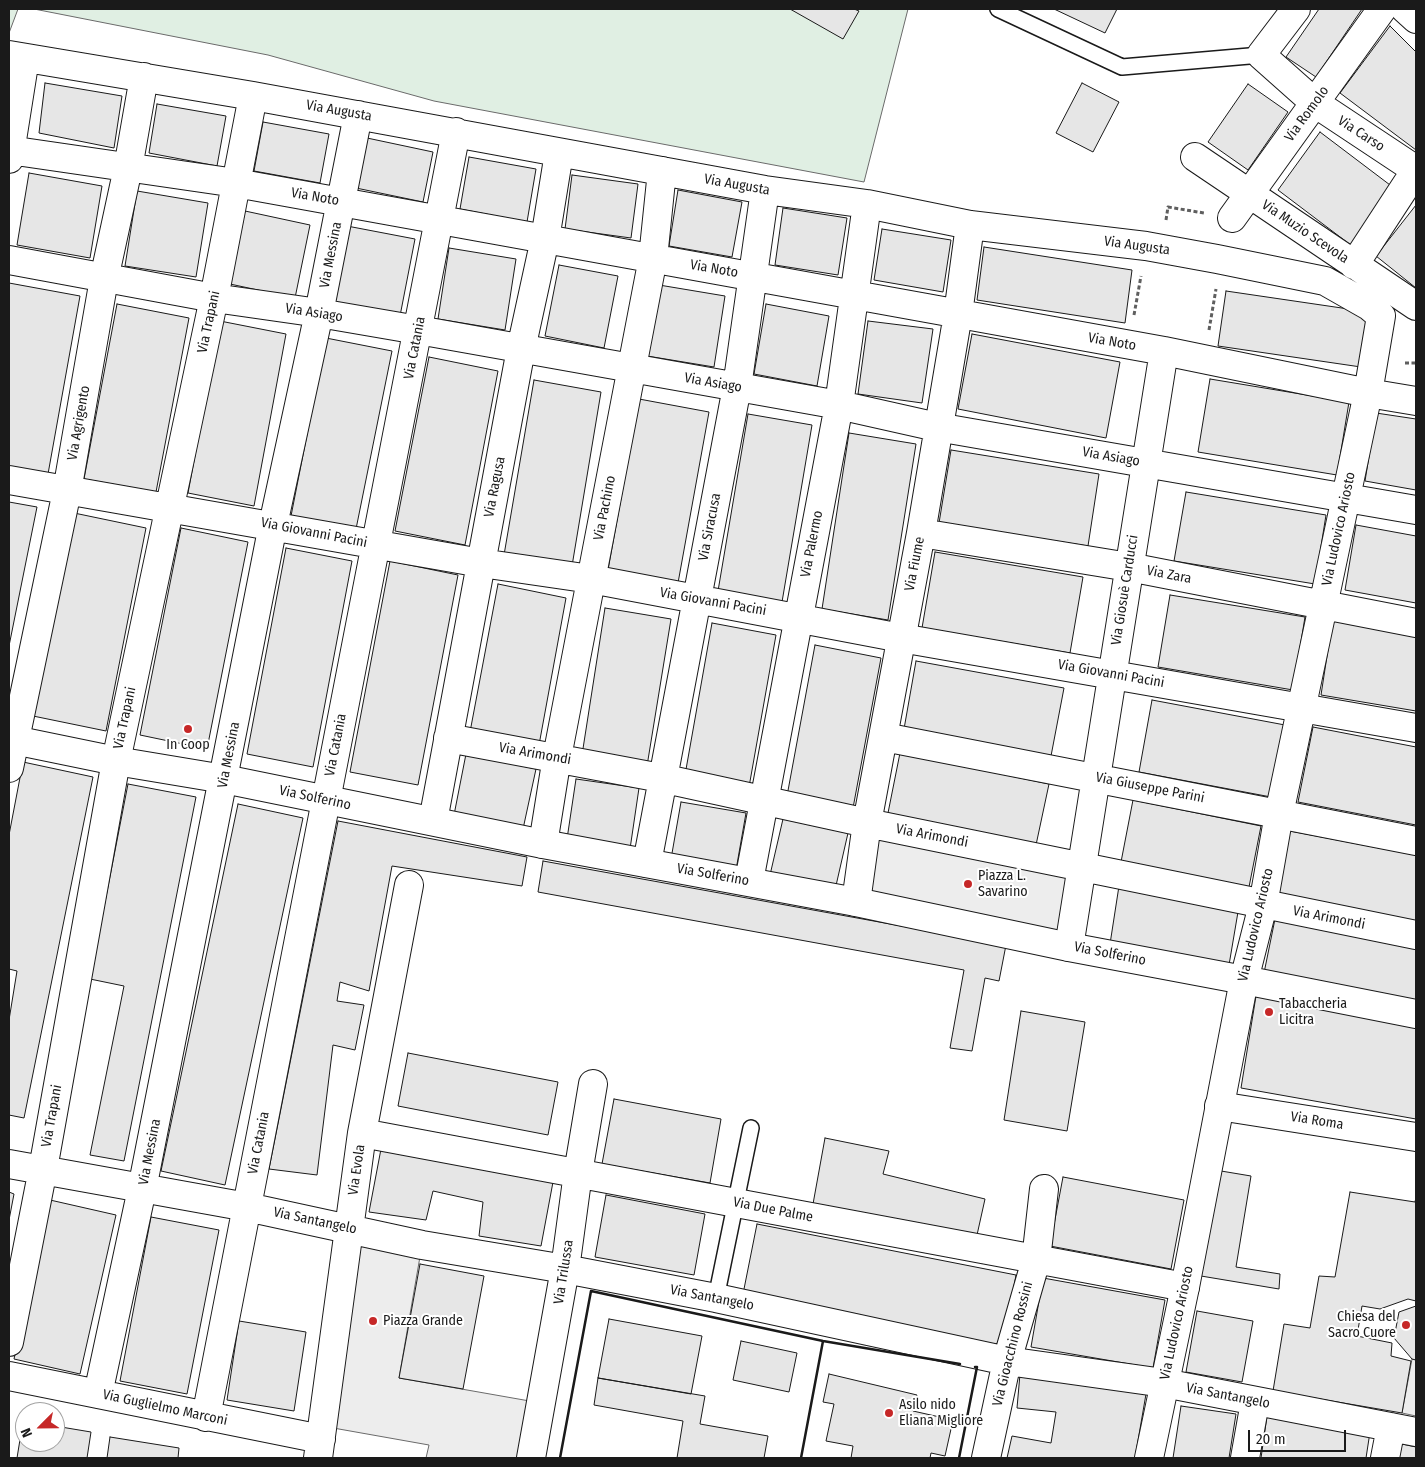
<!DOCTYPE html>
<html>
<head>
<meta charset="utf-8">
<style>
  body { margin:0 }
  #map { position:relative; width:1425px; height:1467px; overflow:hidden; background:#fff; font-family:"Fira Sans Condensed",sans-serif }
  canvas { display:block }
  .frame { position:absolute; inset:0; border:10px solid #1a1a1a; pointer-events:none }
  .north { position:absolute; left:15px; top:1402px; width:50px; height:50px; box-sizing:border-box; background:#fff; border:1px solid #a3a3a3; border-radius:50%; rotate:247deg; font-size:14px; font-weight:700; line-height:20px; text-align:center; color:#1a1a1a }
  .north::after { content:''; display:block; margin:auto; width:18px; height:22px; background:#c62828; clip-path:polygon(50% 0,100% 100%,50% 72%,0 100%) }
  .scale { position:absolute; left:1248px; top:1430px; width:98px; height:22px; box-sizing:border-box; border:2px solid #1a1a1a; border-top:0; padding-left:6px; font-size:15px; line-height:18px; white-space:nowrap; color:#1a1a1a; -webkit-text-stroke:4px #fff; paint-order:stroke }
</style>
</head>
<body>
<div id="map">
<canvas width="1425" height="1467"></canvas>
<div class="frame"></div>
<div class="north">N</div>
<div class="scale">20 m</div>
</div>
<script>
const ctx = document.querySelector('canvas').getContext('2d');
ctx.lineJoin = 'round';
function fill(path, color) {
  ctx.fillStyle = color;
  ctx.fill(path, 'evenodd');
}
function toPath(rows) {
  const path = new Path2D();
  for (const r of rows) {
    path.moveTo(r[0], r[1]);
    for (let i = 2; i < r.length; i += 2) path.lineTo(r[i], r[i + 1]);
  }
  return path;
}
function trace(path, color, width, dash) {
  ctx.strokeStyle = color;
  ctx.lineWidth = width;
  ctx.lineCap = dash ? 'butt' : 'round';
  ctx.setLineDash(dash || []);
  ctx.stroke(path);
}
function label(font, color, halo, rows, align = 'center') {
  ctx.font = font + ' "Fira Sans Condensed",sans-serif';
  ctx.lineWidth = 4;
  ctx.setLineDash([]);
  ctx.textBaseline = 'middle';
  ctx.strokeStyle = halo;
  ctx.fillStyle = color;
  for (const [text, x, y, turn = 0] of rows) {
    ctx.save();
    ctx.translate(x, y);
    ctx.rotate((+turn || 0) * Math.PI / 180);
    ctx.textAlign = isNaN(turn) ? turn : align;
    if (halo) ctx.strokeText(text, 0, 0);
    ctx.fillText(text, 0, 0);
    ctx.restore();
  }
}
const green = toPath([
  [9,9,18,9,9,33,9,9],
  [34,9,908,9,864,182,434,101,268,55,34,9]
]);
fill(green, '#e0efe3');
trace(green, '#6a6a6a', 1);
const parking = toPath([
  [867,823,1081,866,1069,947,856,902,867,823],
  [348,1229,422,1245,399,1378,541,1403,531,1458,426,1458,429,1445,322,1426,348,1229],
  [1412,1359,1416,1360,1416,1416,1402,1413,1412,1359]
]);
fill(parking, '#ededed');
trace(parking, '#6a6a6a', 1);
const building = toPath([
  [790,9,854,9,859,11,843,39,790,9],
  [1054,9,1117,9,1105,33,1054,9],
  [1319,9,1362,9,1316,77,1286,57,1319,9],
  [1390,26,1416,52,1416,150,1340,93,1390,26],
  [45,83,122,96,114,148,39,133,45,83],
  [1082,83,1119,102,1093,152,1056,133,1082,83],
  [1248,84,1288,112,1248,170,1208,142,1248,84],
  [157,104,226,116,217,166,149,153,157,104],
  [263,122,329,134,320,183,254,171,263,122],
  [1320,132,1394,188,1352,246,1278,190,1320,132],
  [367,138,433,152,423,202,356,188,367,138],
  [469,157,536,169,527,222,460,209,469,157],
  [29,173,102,186,90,258,17,245,29,173],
  [572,175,638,184,631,238,565,229,572,175],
  [678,190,742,202,732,257,669,246,678,190],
  [137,191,208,203,196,277,125,266,137,191],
  [1416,205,1416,288,1376,256,1416,205],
  [783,208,847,218,838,275,775,265,783,208],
  [245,211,310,225,295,298,230,284,245,211],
  [347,226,415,239,400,316,332,303,347,226],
  [882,229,951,240,943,292,874,280,882,229],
  [984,247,1132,270,1125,323,977,300,984,247],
  [449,248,516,259,505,330,438,319,449,248],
  [559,265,618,276,604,348,545,336,559,265],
  [9,283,80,296,48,474,9,467,9,283],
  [659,285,725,296,714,367,647,356,659,285],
  [1226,291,1369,312,1361,367,1218,346,1226,291],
  [117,304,189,318,156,492,84,479,117,304],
  [766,304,829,316,817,386,754,374,766,304],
  [220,321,286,334,254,506,188,493,220,321],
  [868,321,933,329,922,403,858,394,868,321],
  [972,334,1120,362,1106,438,958,409,972,334],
  [326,338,392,351,356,529,291,516,326,338],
  [429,357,498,371,465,545,395,531,429,357],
  [1210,379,1349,402,1337,475,1198,452,1210,379],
  [534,380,601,392,572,566,504,555,534,380],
  [639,399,709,412,678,583,608,570,639,399],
  [1376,413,1416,419,1416,490,1365,481,1376,413],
  [748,414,812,425,782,602,718,591,748,414],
  [849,433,916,444,888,620,822,609,849,433],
  [951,450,1099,474,1088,546,939,523,951,450],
  [1186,492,1326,515,1315,584,1174,561,1186,492],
  [9,502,37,507,9,646,9,502],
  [74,513,146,528,106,731,33,716,74,513],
  [1356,525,1416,536,1416,603,1345,590,1356,525],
  [181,528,248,542,207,749,140,735,181,528],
  [286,548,352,561,313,767,247,754,286,548],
  [935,552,1083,577,1070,653,922,628,935,552],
  [390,561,458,575,418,785,350,772,390,561],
  [498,584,566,598,539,745,470,732,498,584],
  [1170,595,1305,617,1293,690,1158,667,1170,595],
  [605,608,671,619,647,766,582,755,605,608],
  [1333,617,1416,630,1416,711,1321,695,1333,617],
  [712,623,776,635,749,787,685,775,712,623],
  [815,645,881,658,853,808,787,796,815,645],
  [916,661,1064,688,1051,756,904,729,916,661],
  [1152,700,1285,725,1271,797,1139,772,1152,700],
  [1313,727,1416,747,1416,825,1298,802,1313,727],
  [900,753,1049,784,1036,845,888,813,900,753],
  [466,754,536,769,523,829,454,815,466,754],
  [23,762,93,777,24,1118,9,1115,9,1020,17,971,9,969,9,835,23,762],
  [576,779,639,788,630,849,567,839,576,779],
  [128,784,196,797,124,1161,90,1155,124,986,90,979,128,784],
  [1133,800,1261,826,1249,887,1121,862,1133,800],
  [681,802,746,813,736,870,671,859,681,802],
  [238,804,303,818,225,1185,161,1171,238,804],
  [783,819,848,833,835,890,770,875,783,819],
  [338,821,527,857,522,886,392,866,369,991,340,982,337,1001,364,1005,355,1050,333,1045,317,1175,269,1169,338,821],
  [1290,831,1416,855,1416,921,1278,895,1290,831],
  [543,861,1006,945,999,981,985,978,972,1051,950,1048,964,970,538,892,543,861],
  [1119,886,1239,906,1229,965,1110,944,1119,886],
  [1275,919,1416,949,1416,1005,1264,973,1275,919],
  [1256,996,1416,1023,1416,1119,1241,1088,1256,996],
  [1021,1011,1085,1022,1067,1131,1004,1120,1021,1011],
  [408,1053,558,1082,548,1135,398,1106,408,1053],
  [614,1099,721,1119,710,1183,602,1164,614,1099],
  [825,1138,889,1151,883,1174,985,1199,977,1235,813,1204,825,1138],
  [381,1149,553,1182,541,1246,479,1236,483,1202,433,1191,426,1220,369,1212,381,1149],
  [1221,1171,1251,1176,1236,1267,1280,1274,1279,1289,1201,1276,1221,1171],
  [1063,1177,1184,1200,1171,1269,1050,1246,1063,1177],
  [9,1192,14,1194,9,1220,9,1192],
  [1350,1192,1415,1202,1416,1197,1416,1301,1408,1299,1380,1309,1362,1306,1357,1336,1392,1343,1391,1356,1411,1361,1402,1413,1273,1391,1284,1324,1310,1328,1319,1276,1335,1277,1350,1192],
  [606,1195,705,1214,694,1275,595,1257,606,1195],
  [50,1200,116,1215,80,1374,14,1359,50,1200],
  [151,1217,219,1230,187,1394,120,1381,151,1217],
  [757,1224,1016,1275,1003,1346,743,1294,757,1224],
  [420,1264,484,1276,463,1389,399,1378,420,1264],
  [1043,1278,1165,1300,1153,1368,1031,1347,1043,1278],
  [1416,1306,1416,1360,1412,1359,1394,1338,1399,1312,1416,1306],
  [1197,1311,1253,1321,1242,1382,1186,1372,1197,1311],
  [609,1319,702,1336,691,1394,598,1378,609,1319],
  [239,1321,306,1332,294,1411,227,1400,239,1321],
  [741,1341,797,1353,789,1392,733,1380,741,1341],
  [829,1374,917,1395,913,1411,953,1420,945,1456,931,1453,930,1458,851,1458,853,1446,826,1441,834,1404,823,1402,829,1374],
  [1020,1374,1146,1394,1135,1458,1007,1458,1012,1436,1051,1443,1056,1412,1017,1408,1020,1374],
  [598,1378,705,1396,700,1424,768,1436,764,1458,677,1458,683,1421,594,1405,598,1378],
  [1181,1406,1236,1414,1229,1458,1173,1458,1181,1406],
  [1267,1416,1370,1432,1366,1458,1261,1458,1267,1416],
  [23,1421,25,1442,55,1442,55,1426,91,1432,87,1458,17,1458,23,1421],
  [110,1437,179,1448,178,1458,107,1458,110,1437],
  [1402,1444,1416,1447,1416,1458,1399,1458,1402,1444]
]);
fill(building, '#e6e6e6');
trace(building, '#1a1a1a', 1);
const lane = toPath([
  [998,9,1122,67,1261,55],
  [716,1298,751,1128]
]);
const street = toPath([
  [1296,9,1261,55,1315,103,1416,170],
  [9,55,253,96,765,190,867,204,970,225,1146,246,1217,259,1325,281,1369,306,1381,316,1368,393,1279,814,1263,905,1244,980,1416,1014],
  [9,150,236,183,1164,351,1368,393,1416,401],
  [1195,157,1416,306],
  [9,159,25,58],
  [1232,218,1382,9],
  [9,260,214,298,319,313,418,330,839,405,937,427,1416,510],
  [1354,265,1416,170],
  [9,480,481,563,591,579,901,638,1416,728],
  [921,533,1129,567,1416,623],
  [884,737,1416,841],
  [448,738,661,778,867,823,1416,935],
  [9,768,67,491,104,279,128,168,144,77],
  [433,821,521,349,545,239,559,153],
  [543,844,557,757,653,258,662,171],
  [647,863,737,387,765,190],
  [749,881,839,405,867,204],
  [856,902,867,823,921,533,958,314,970,225],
  [1069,947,1164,351],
  [1219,1106,1416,1137],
  [362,1133,1185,1287],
  [9,1164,247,1207,422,1245,565,1269,716,1298,1007,1361,1164,1383,1416,1432],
  [9,1342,43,1169,116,761,214,298,253,96],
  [9,1376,321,1439],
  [98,1394,142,1189,273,525,319,313,358,115],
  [206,1417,456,132],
  [318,1458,362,1133,409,885],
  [531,1458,565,1269,578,1173,593,1084],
  [986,1458,1007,1361,1036,1260,1044,1189],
  [1245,1458,1255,1402],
  [1385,1458,1391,1427]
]);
const secondary = toPath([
  [1405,9,1416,19],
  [9,739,116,761,224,779,543,844,856,902,1069,947,1244,980,1185,1287,1149,1458]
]);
trace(lane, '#1a1a1a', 18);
trace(street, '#1a1a1a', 30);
trace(secondary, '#1a1a1a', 30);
trace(toPath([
  [1166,220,1168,207,1204,213],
  [1134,315,1141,276],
  [1209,330,1216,289],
  [1405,363,1416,363]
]), '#5f5f5f', 3, [4, 2.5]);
trace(lane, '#fff', 15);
trace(street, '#fff', 28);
trace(secondary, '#fff', 28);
trace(toPath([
  [560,1458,591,1291,823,1341,960,1364],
  [801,1458,823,1341],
  [959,1458,977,1367,975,1367]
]), '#1a1a1a', 2.5);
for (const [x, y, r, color] of [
  [188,729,5,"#c62828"],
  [968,884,5,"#c62828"],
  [1269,1012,5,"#c62828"],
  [373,1321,5,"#c62828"],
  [1406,1325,5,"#c62828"],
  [889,1413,5,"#c62828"]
]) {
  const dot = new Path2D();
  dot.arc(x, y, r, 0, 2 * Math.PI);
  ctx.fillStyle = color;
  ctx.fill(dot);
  trace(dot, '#fff', 2);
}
label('14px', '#1a1a1a', '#fff', [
  ["Via Augusta",339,111,10],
  ["Via Romolo",1307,114,-54],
  ["Via Carso",1361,134,33],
  ["Via Augusta",737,185,10],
  ["Via Noto",315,197,10],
  ["Via Muzio Scevola",1305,232,34],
  ["Via Augusta",1137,246,8],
  ["Via Messina",331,255,-79],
  ["Via Noto",714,269,10],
  ["Via Asiago",314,313,9],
  ["Via Trapani",209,322,-78],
  ["Via Noto",1112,342,10],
  ["Via Catania",415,348,-79],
  ["Via Asiago",713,383,10],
  ["Via Agrigento",79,423,-80],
  ["Via Asiago",1111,457,10],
  ["Via Ragusa",495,487,-79],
  ["Via Pachino",605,508,-79],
  ["Via Siracusa",710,527,-79],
  ["Via Ludovico Ariosto",1339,529,-78],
  ["Via Giovanni Pacini",314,533,11],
  ["Via Palermo",812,544,-79],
  ["Via Fiume",915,564,-79],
  ["Via Zara",1169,575,11],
  ["Via Giosuè Carducci",1125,590,-81],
  ["Via Giovanni Pacini",713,602,10],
  ["Via Giovanni Pacini",1111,674,10],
  ["Via Trapani",125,718,-78],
  ["Via Catania",336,745,-79],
  ["Via Arimondi",535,754,10],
  ["Via Messina",229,755,-79],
  ["Via Giuseppe Parini",1150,788,11],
  ["Via Solferino",315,798,12],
  ["Via Arimondi",932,836,11],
  ["Via Solferino",713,875,10],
  ["Via Arimondi",1329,918,11],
  ["Via Ludovico Ariosto",1256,925,-77],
  ["Via Solferino",1110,954,11],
  ["Via Trapani",52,1116,-80],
  ["Via Roma",1317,1121,9],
  ["Via Catania",259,1143,-79],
  ["Via Messina",150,1152,-79],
  ["Via Evola",357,1170,-82],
  ["Via Due Palme",773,1210,11],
  ["Via Santangelo",315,1221,12],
  ["Via Trilussa",564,1272,-81],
  ["Via Santangelo",712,1298,11],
  ["Via Ludovico Ariosto",1177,1323,-78],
  ["Via Gioacchino Rossini",1013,1344,-76],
  ["Via Santangelo",1228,1396,11],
  ["Via Guglielmo Marconi",165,1408,12]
]);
label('14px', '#1a1a1a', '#fff', [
  ["In Coop",188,745,"center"],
  ["Piazza L.",978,876],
  ["Savarino",978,892],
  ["Tabaccheria",1279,1004],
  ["Licitra",1279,1020],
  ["Chiesa del",1396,1317,"right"],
  ["Sacro Cuore",1396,1333,"right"],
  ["Piazza Grande",383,1321],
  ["Asilo nido",899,1405],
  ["Eliana Migliore",899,1421]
], 'left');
</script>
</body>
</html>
